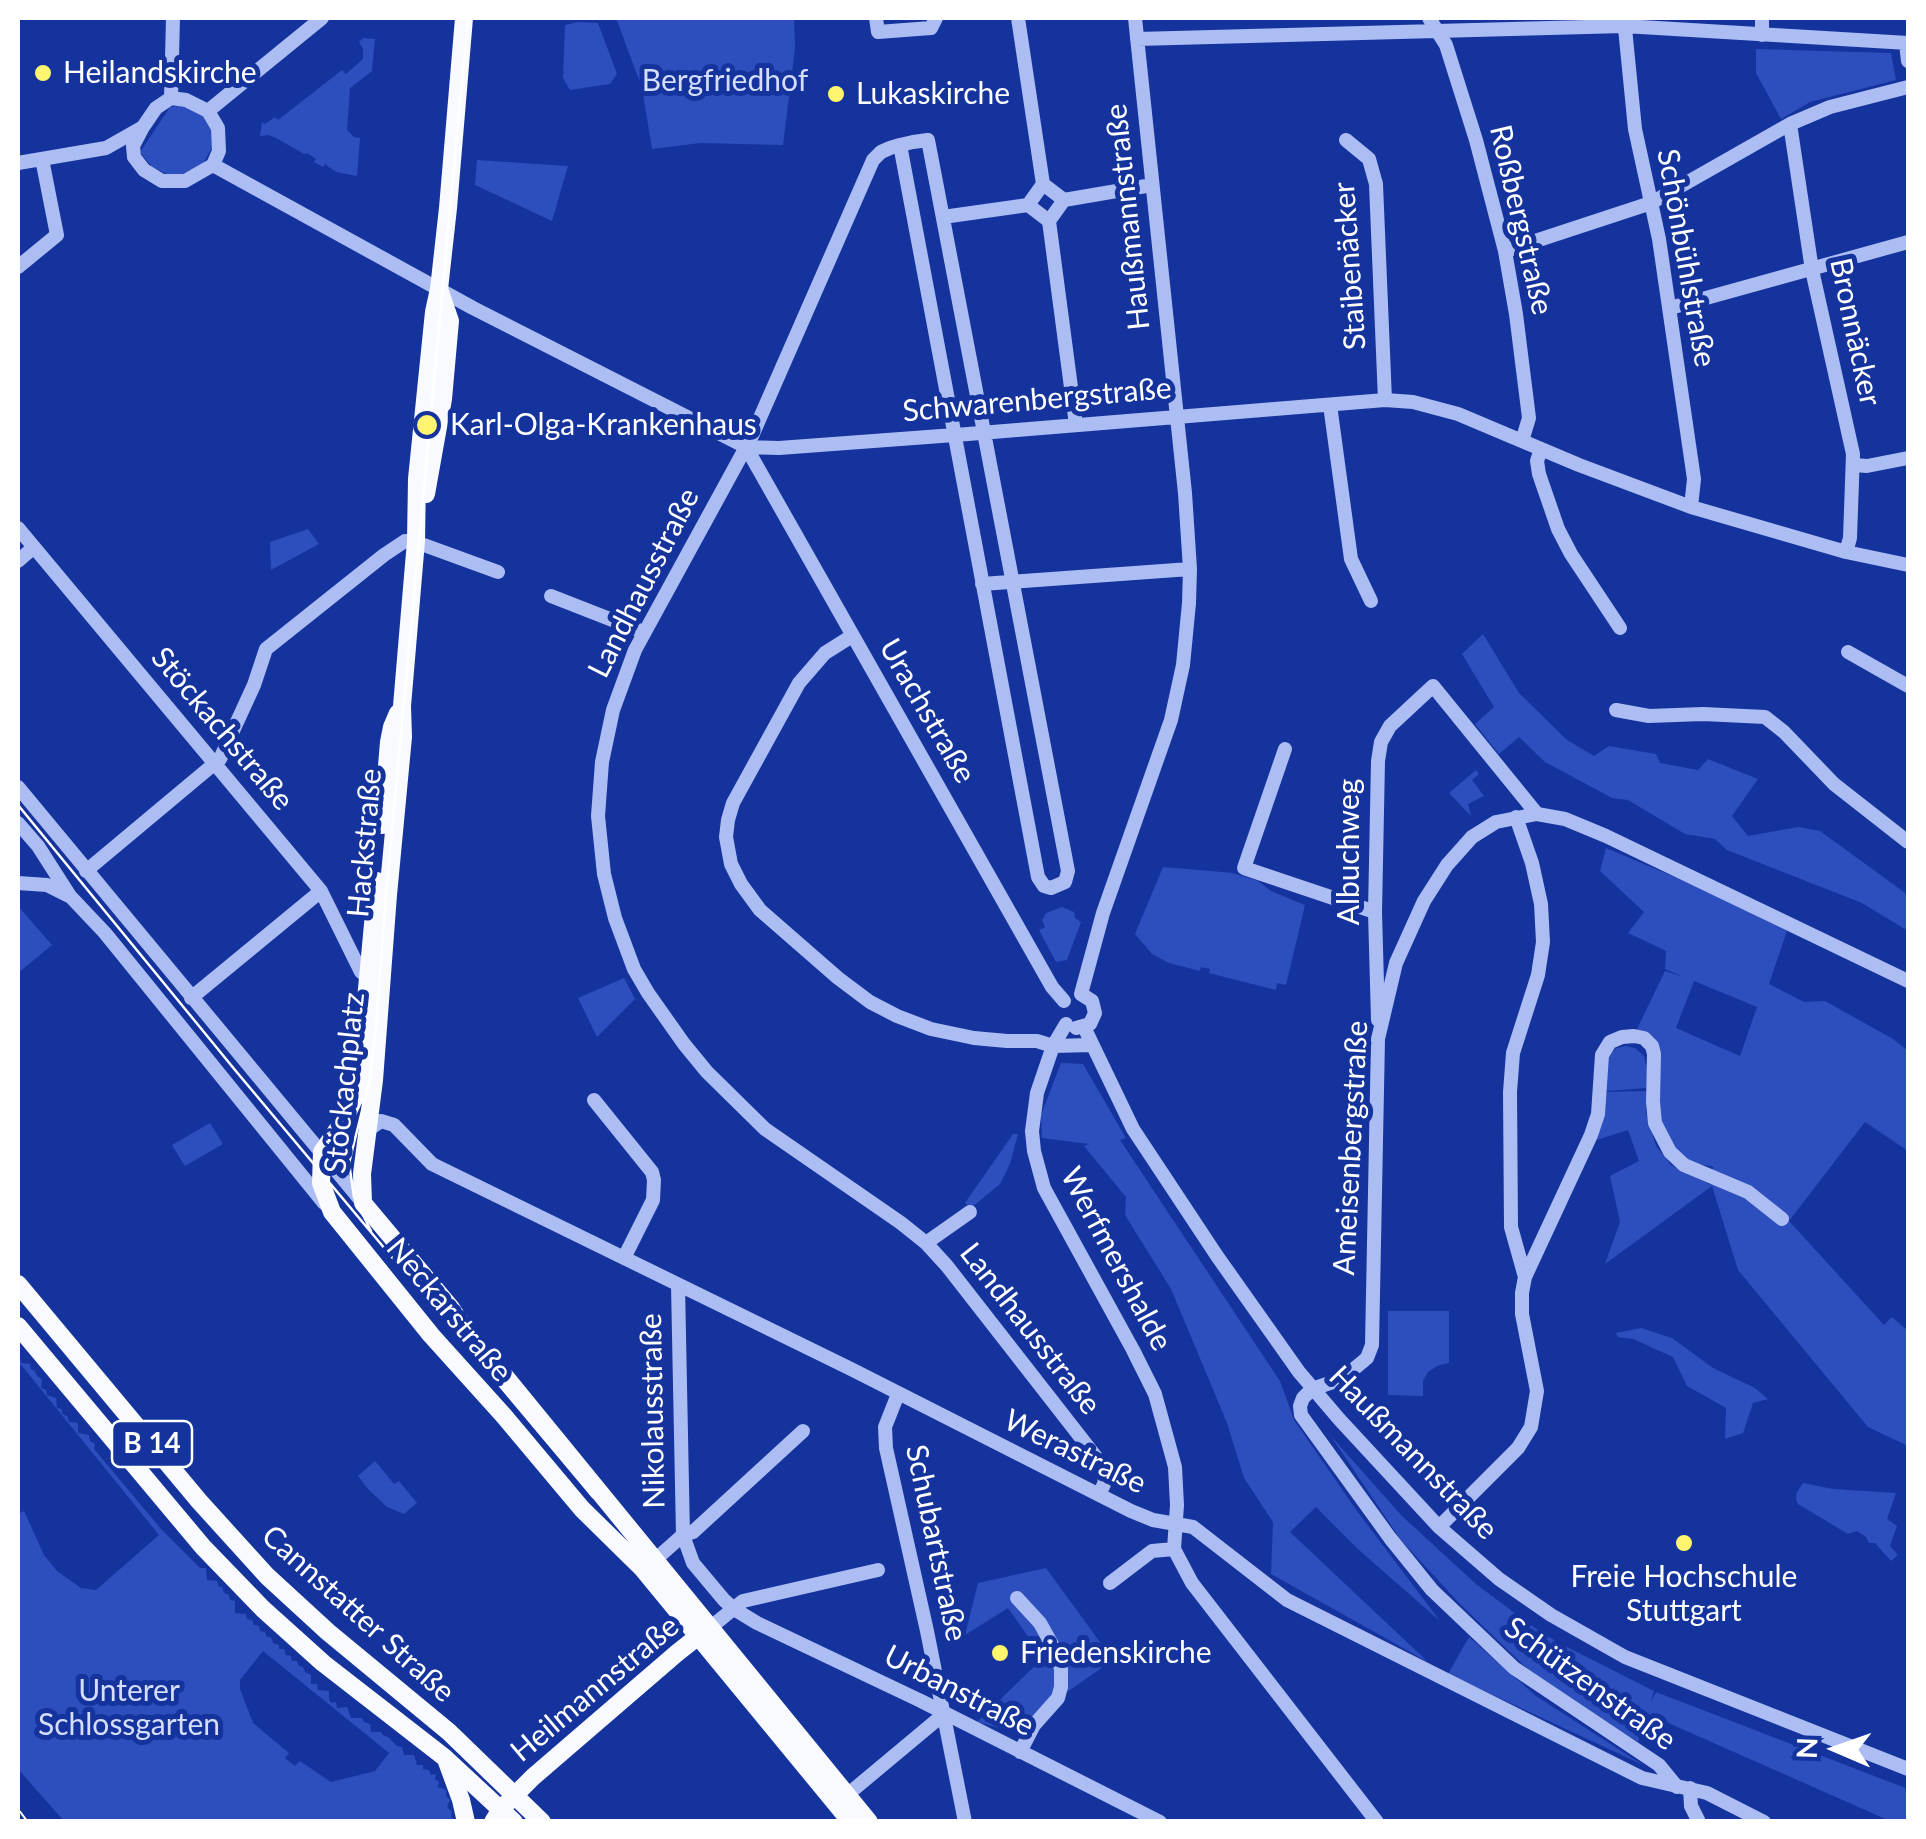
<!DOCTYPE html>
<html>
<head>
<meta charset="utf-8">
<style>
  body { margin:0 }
  #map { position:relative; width:1926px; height:1839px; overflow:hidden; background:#15339d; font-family:Lato,sans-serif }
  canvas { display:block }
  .frame { position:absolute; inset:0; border:20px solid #fff; pointer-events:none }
  .north { position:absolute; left:1786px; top:1699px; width:100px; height:100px; -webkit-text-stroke:8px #15339d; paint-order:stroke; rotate:272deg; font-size:28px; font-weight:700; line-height:40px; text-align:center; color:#fff }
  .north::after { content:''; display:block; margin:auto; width:35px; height:45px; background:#fff; clip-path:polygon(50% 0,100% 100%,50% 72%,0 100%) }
</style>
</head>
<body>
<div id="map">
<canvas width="1926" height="1839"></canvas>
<div class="frame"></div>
<div class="north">N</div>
</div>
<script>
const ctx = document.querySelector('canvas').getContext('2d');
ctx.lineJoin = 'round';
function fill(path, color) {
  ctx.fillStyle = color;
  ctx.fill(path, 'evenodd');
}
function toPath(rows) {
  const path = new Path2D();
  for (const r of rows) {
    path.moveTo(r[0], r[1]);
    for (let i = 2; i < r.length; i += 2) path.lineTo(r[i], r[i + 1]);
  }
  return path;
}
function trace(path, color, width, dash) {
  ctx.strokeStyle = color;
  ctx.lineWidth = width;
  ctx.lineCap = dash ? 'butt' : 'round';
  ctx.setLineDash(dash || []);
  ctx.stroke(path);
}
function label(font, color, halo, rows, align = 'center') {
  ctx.font = font + ' Lato,sans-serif';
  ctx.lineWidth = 10;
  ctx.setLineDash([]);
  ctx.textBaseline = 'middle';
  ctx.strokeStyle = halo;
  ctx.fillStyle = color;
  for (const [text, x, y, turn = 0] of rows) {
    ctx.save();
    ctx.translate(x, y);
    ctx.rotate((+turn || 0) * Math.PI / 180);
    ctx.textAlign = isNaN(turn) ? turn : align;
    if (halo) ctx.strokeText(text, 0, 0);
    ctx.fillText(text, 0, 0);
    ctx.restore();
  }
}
fill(toPath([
  [616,18,794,18,795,48,783,145,700,143,652,149,642,88],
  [578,22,598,23,617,74,610,84,570,90,563,78,565,25],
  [363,38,375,39,372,71,350,88,347,130,354,137,360,138,357,176,336,172,325,164,323,167,314,162,316,159,307,153,304,154,276,138,268,135,260,136,262,122,265,124,275,117,278,120,342,70,346,74,363,59,363,49,359,42],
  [1756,49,1891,53,1896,80,1810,102,1781,119,1756,73],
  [179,106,192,109,206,117,211,127,213,146,202,165,182,174,169,175,152,167,140,152,170,107],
  [477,160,568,166,552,221,475,185],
  [308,529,319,544,271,570,270,542],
  [1483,634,1519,693,1567,740,1594,756,1609,746,1656,754,1660,763,1698,770,1708,759,1758,779,1732,816,1748,836,1798,827,1820,831,1908,895,1908,931,1862,903,1727,850,1715,839,1685,834,1628,800,1612,798,1545,762,1519,737,1499,754,1475,724,1494,707,1462,654],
  [1476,770,1479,774,1472,780,1484,796,1468,804,1471,816,1449,793],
  [1606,848,1703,889,1787,931,1769,984,1804,1002,1825,1001,1893,1039,1908,1051,1908,1151,1865,1122,1789,1221,1884,1325,1892,1317,1908,1331,1908,1446,1868,1427,1738,1270,1712,1186,1605,1264,1620,1222,1610,1176,1639,1161,1628,1130,1597,1140,1606,1092,1646,1091,1646,1112,1656,1146,1671,1165,1711,1185,1711,1171,1714,1167,1689,1162,1671,1147,1658,1122,1659,1061,1636,1031,1665,971,1684,977,1665,969,1666,951,1628,933,1644,912,1600,871],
  [1694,981,1757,1007,1740,1056,1676,1028],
  [1163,867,1233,873,1258,881,1271,891,1305,905,1286,985,1277,983,1276,990,1209,973,1210,969,1201,967,1200,971,1169,963,1152,954,1135,934],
  [18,906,52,945,18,973],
  [1062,907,1074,912,1075,918,1081,922,1067,960,1056,962,1039,930,1045,927,1042,920,1046,913],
  [624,978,635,999,597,1037,578,998],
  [1626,1046,1635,1048,1644,1056,1647,1069,1646,1088,1606,1091,1606,1061,1610,1053,1617,1048],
  [1061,1063,1083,1064,1126,1138,1120,1140,1280,1381,1294,1420,1357,1511,1440,1621,1359,1550,1316,1507,1290,1532,1428,1662,1271,1574,1273,1522,1244,1478,1227,1423,1171,1289,1125,1215,1126,1197,1084,1146,1089,1144,1042,1138,1041,1115],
  [210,1123,223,1144,185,1166,172,1145],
  [1013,1134,1018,1134,1010,1164,1000,1184,971,1208,965,1203],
  [1388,1311,1449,1311,1449,1363,1437,1366,1428,1372,1423,1381,1423,1396,1388,1395],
  [1641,1328,1672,1338,1713,1368,1755,1388,1768,1399,1753,1403,1743,1433,1725,1439,1726,1408,1687,1386,1673,1357,1633,1339,1618,1337,1616,1333],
  [18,1357,20,1357,21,1363,30,1364,31,1369,35,1371,37,1376,42,1379,41,1388,46,1390,47,1395,56,1398,57,1408,62,1409,62,1414,67,1416,69,1422,78,1423,78,1433,89,1435,90,1441,95,1444,94,1449,162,1530,200,1568,206,1568,207,1580,217,1581,219,1587,222,1587,224,1593,229,1595,230,1600,235,1601,235,1613,246,1614,247,1619,252,1620,254,1625,259,1626,260,1631,265,1632,267,1637,271,1637,273,1643,279,1645,279,1649,284,1649,286,1655,291,1656,292,1661,297,1661,299,1666,303,1667,305,1672,311,1675,311,1684,317,1684,318,1690,329,1691,329,1700,332,1703,336,1702,337,1708,347,1707,351,1718,362,1718,364,1722,370,1724,371,1732,381,1732,384,1736,388,1737,397,1746,402,1747,404,1755,414,1755,417,1765,423,1765,423,1769,429,1770,431,1775,436,1774,435,1779,439,1782,438,1787,446,1790,446,1796,450,1800,447,1807,452,1812,451,1817,457,1821,64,1821,18,1769,18,1514,24,1511,44,1555,57,1571,81,1588,96,1590,159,1535,18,1361],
  [263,1651,389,1753,375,1771,331,1782,300,1761,295,1766,285,1758,289,1753,253,1723,240,1689,240,1680],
  [1330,1435,1402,1516,1476,1584,1532,1626,1557,1642,1654,1691,1651,1702,1656,1692,1908,1789,1908,1821,1890,1821,1648,1714,1638,1742,1539,1680,1460,1604,1401,1540],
  [375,1461,394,1484,399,1481,417,1503,404,1514,387,1507,368,1489,358,1476],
  [1803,1483,1833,1489,1896,1493,1887,1519,1897,1526,1890,1546,1898,1555,1891,1561,1875,1543,1869,1543,1866,1537,1857,1531,1848,1534,1798,1504,1796,1499,1797,1492],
  [1046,1568,1113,1660,1011,1731,977,1722,1043,1658,1008,1608,965,1635,978,1583],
  [1469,1637,1536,1696,1643,1765,1448,1674]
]), '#2d4ebd');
trace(toPath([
  [876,18,878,32,931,28,936,18],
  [1018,18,1043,184],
  [1429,18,1446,45,1476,140,1505,251,1516,314,1529,418,1522,441],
  [1624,18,1635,129,1659,239,1694,479,1691,507],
  [1762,35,1762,18],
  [1137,39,1624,26,1908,43],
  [1906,43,1908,61],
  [171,98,186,100,208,111,218,128,219,151,213,165,185,181,162,181,144,170,134,157,133,146,143,127,156,108,171,98],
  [171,98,173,18],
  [208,111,322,18],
  [1790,124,1812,270,1853,454,1850,538,1846,552],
  [1346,140,1369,159,1376,184,1385,400],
  [900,145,1038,877,1044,886,1051,888,1065,882,1068,871,928,140,913,142,900,145,890,148,881,152,873,160,752,436,635,650,613,710,602,762,598,816,604,874,615,918,634,969,648,993,684,1044,707,1072,765,1129,901,1223,926,1243,947,1266,1096,1457,1101,1465,1105,1482,1099,1495],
  [18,163,106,148,143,127],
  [213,165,473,308,746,447,779,448,968,434,1385,400,1413,402,1458,414,1579,465,1691,507,1846,552,1908,565],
  [1043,184,1064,200,1049,221,1028,205,1043,184],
  [1064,200,1152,185],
  [943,217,1028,205],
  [1049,221,1076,425],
  [1505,251,1651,203,1790,124,1830,107,1908,87],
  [18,267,57,235,42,159],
  [1670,308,1908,242],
  [1330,405,1351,559,1371,601],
  [746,447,1052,987,1064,1001],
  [1541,449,1537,461,1539,474,1558,529,1571,554,1620,628],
  [1854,465,1867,466,1908,458],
  [18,528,321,891,361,972,367,975],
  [18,561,33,548],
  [982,584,1190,569],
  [551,596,643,632],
  [852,636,825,653,799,683,733,803,728,820,726,837,731,864,741,884,760,910,838,978,870,1002,897,1016,931,1029,974,1038,1007,1041,1037,1041,1053,1046,1091,1045],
  [1848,652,1908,686],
  [1616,710,1649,716,1703,714,1765,717,1784,732,1834,784,1908,842],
  [1285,749,1244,868,1375,912],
  [18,787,363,1203],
  [1516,817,1532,863,1541,904,1543,942,1538,975,1513,1053,1510,1092,1511,1227,1525,1277],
  [18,823,38,846,70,896,105,933,324,1203],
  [86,871,220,759,254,685,266,649,384,555,405,541,413,541,498,572],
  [18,883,47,885,69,896],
  [1081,994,1103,913,1171,720,1183,665,1189,603,1190,569,1185,493,1135,18],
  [191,998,321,891],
  [1378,1020,1375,912,1378,761,1381,742,1390,726,1433,686,1537,814],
  [1066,1024,1053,1046,1037,1093,1032,1131,1034,1151,1044,1188,1133,1350,1155,1394,1175,1467,1177,1505,1174,1549,1192,1583,1377,1822],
  [1084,1027,1133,1129,1217,1256,1299,1372,1339,1419,1439,1527,1499,1579,1551,1615,1625,1657,1908,1769],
  [1076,1028,1090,1024,1095,1013,1092,1001,1081,994],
  [594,1100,652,1172,654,1180,653,1200,624,1258],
  [368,1130,381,1121,394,1125,432,1164,851,1369,1131,1511,1153,1520,1193,1527,1287,1600,1642,1778,1707,1793,1764,1822],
  [926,1243,970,1212],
  [678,1285,683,1535,693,1563,724,1600,734,1609,757,1623,921,1701,1160,1822],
  [898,1394,885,1427,886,1448,927,1631,965,1822],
  [1439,1527,1518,1448,1531,1427,1537,1391,1522,1314,1522,1293,1525,1277,1591,1135,1598,1114,1602,1055,1610,1042,1622,1037,1634,1036,1644,1038,1652,1046,1654,1054,1653,1102,1655,1123,1670,1152,1684,1165,1748,1192,1782,1219],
  [656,1559,683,1535,693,1532,803,1431],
  [1110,1583,1152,1551,1174,1549],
  [1017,1598,1040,1623,1056,1652,1061,1669,1061,1687,1058,1698,1034,1725,1020,1752],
  [711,1627,743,1601,878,1570],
  [1677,1787,1659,1765,1514,1668,1432,1590,1390,1538,1301,1415,1300,1406,1303,1398,1312,1389,1342,1379,1367,1358,1372,1345,1378,1039,1396,963,1424,901,1447,865,1472,837,1496,822,1537,814,1565,819,1606,836,1908,981],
  [1690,1788,1691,1806,1699,1822],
  [847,1795,944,1714]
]), '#acbdf3', 14);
trace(toPath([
  [464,18,448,208,439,289,434,312,417,479,416,541,402,706,403,737,388,895,374,1080,362,1174,363,1203,451,1308,458,1319,869,1822],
  [426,494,443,399,449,332,450,321,439,289],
  [382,825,389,742,392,727,398,713],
  [377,881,359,1075,354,1099,344,1120,322,1152,321,1183,332,1212,431,1335,504,1416,582,1509,642,1568,851,1822],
  [18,1284,199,1501,267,1576,328,1632,449,1732,542,1822],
  [18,1326,203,1547,263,1609,323,1663,444,1757,514,1822],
  [447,1762,461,1800,466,1822],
  [493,1822,501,1809,533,1777,677,1653,706,1630]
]), '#f8faff', 18);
trace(toPath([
  [18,805,235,1070,593,1497],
  [371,1231,354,1197,349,1163,370,1079,376,1026,386,894,468,18]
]), '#fff', 2.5);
const rail = toPath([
  [18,1814,24,1822]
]);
trace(rail, '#fff', 8);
trace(rail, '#15339d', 4, [11]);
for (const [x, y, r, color] of [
  [43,73,10,"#fff56e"],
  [836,94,10,"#fff56e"],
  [427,425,12,"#fff56e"],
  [1684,1543,10,"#fff56e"],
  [1000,1653,10,"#fff56e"]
]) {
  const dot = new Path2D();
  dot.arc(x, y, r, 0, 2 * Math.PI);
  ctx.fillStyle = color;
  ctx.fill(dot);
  trace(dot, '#15339d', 4);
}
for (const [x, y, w] of [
  [152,1444,80]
]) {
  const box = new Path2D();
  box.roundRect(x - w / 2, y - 23, w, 46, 8);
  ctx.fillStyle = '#15339d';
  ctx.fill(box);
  trace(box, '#fff', 2.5);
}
label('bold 28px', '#fff', null, [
  ["B 14",152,1444]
]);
label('30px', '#fff', '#15339d', [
  ["Heilandskirche",63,73],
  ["Lukaskirche",856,94],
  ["Karl-Olga-Krankenhaus",450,425],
  ["Freie Hochschule",1684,1577,"center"],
  ["Stuttgart",1684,1611,"center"],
  ["Friedenskirche",1020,1653]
], 'left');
label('30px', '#d5defd', '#15339d', [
  ["Bergfriedhof",725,81],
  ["Unterer",129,1691],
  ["Schlossgarten",129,1725]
]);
label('30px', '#fff', '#15339d', [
  ["Haußmannstraße",1128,217,-96],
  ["Roßbergstraße",1521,220,77],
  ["Schönbühlstraße",1686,258,80],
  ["Staibenäcker",1350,266,-94],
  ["Bronnäcker",1855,332,78],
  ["Schwarenbergstraße",1037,400,-5],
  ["Landhausstraße",644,583,-63],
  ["Urachstraße",927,711,60],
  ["Stöckachstraße",222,729,50],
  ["Hackstraße",365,843,-85],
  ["Albuchweg",1349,852,-90],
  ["Stöckachplatz",345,1083,-84],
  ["Ameisenbergstraße",1351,1148,-87],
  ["Werfmershalde",1116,1259,62],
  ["Neckarstraße",449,1310,50],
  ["Landhausstraße",1030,1329,52],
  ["Nikolausstraße",653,1411,-91],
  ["Werastraße",1075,1452,26],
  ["Haußmannstraße",1413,1453,46],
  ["Schubartstraße",936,1543,78],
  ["Cannstatter Straße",358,1614,42],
  ["Schützenstraße",1590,1684,36],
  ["Heilmannstraße",595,1689,-40],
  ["Urbanstraße",959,1691,27]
]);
</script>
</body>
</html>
